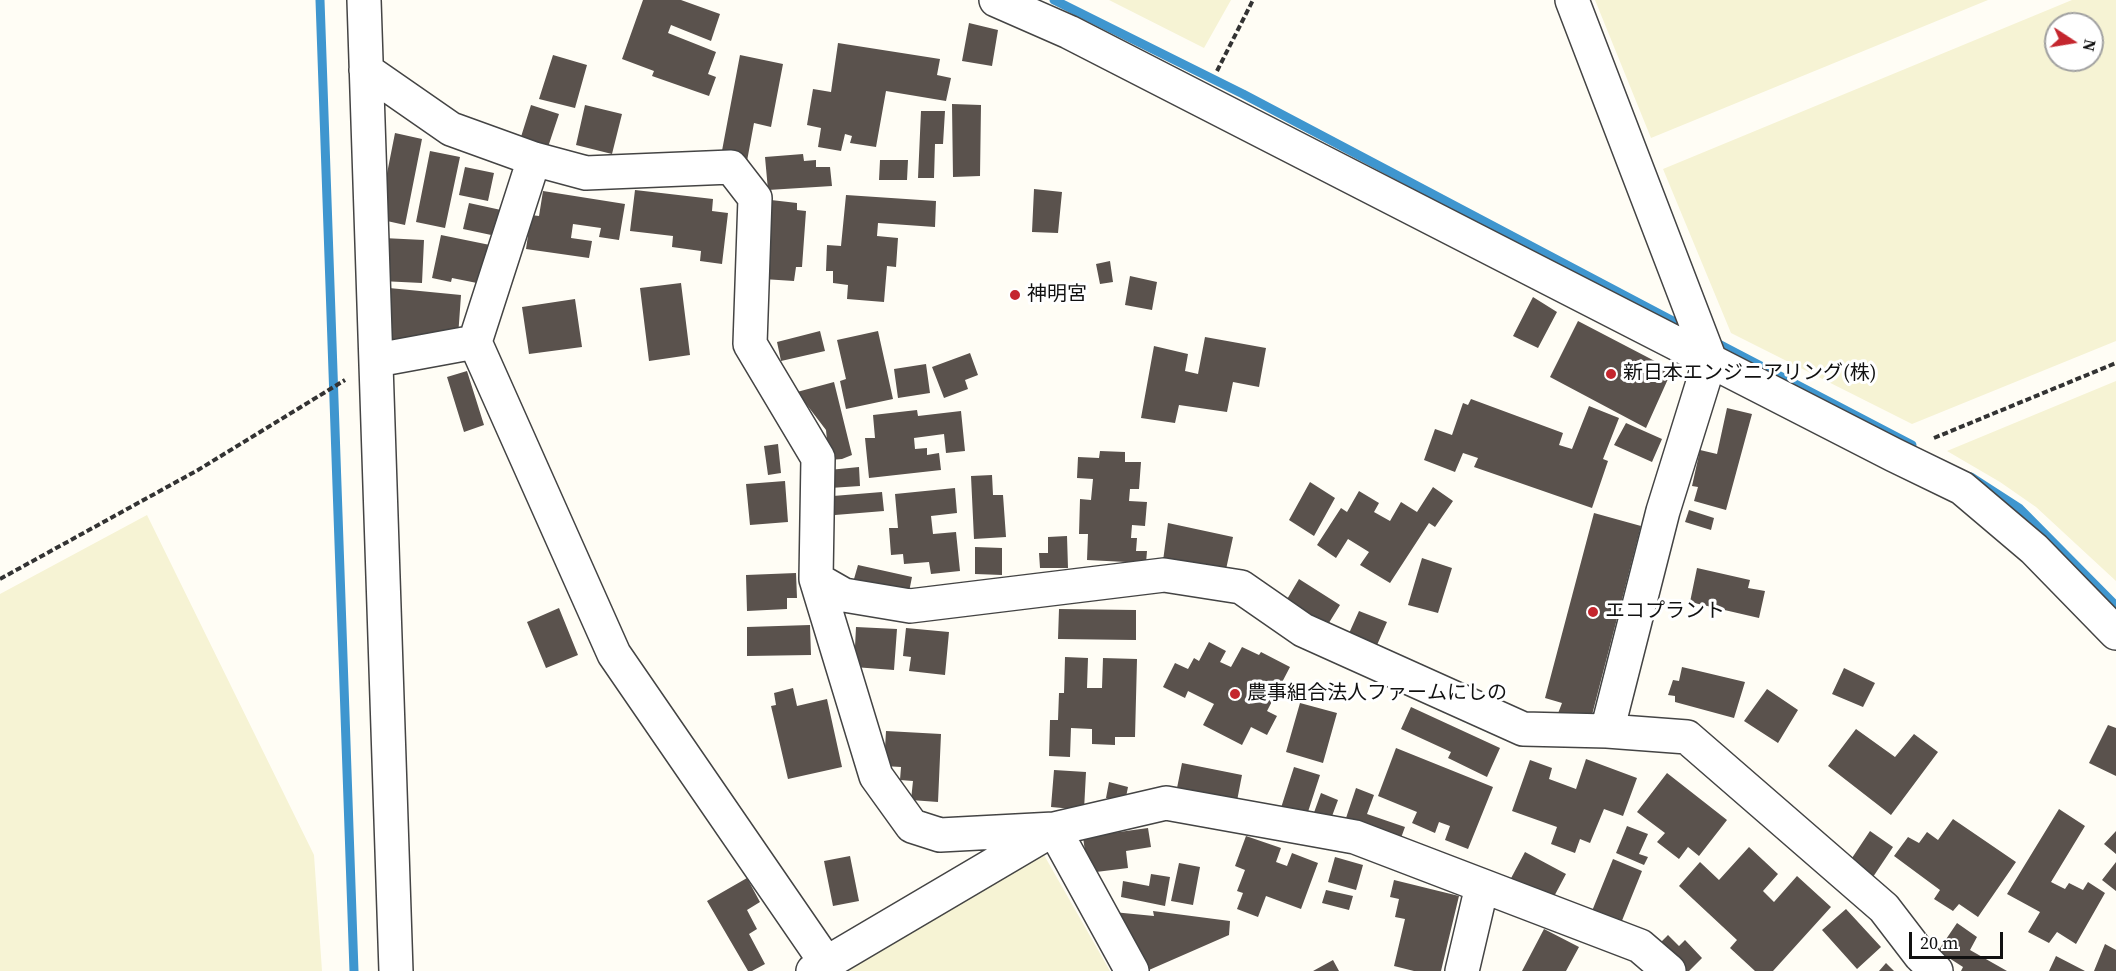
<!DOCTYPE html>
<html>
<head>
<meta charset="utf-8">
<style>
  body { margin:0 }
  #map { position:relative; width:2116px; height:971px; overflow:hidden; background:#fffdf5; font-family:"Source Serif 4",serif }
  canvas { display:block }
  .north { position:absolute; left:2044px; top:12px; width:60px; height:60px; box-sizing:border-box; background:#fff; border:2px solid #a0a0a0; border-radius:50%; rotate:102deg; font-size:16px; font-weight:700; line-height:24px; text-align:center; color:#111 }
  .north::after { content:''; display:block; margin:auto; width:21px; height:27px; background:#c4262e; clip-path:polygon(50% 0,100% 100%,50% 72%,0 100%) }
  .scale { position:absolute; left:1909px; top:932px; width:94px; height:27px; box-sizing:border-box; border:3px solid #111; border-top:0; padding-left:8px; font-size:18px; line-height:21px; white-space:nowrap; color:#111; -webkit-text-stroke:4px #fff; paint-order:stroke }
</style>
</head>
<body>
<div id="map">
<canvas width="2116" height="971"></canvas>
<div class="north">N</div>
<div class="scale">20 m</div>
</div>
<script>
const ctx = document.querySelector('canvas').getContext('2d');
ctx.lineJoin = 'round';
function fill(path, color) {
  ctx.fillStyle = color;
  ctx.fill(path, 'evenodd');
}
function toPath(rows) {
  const path = new Path2D();
  for (const r of rows) {
    path.moveTo(r[0], r[1]);
    for (let i = 2; i < r.length; i += 2) path.lineTo(r[i], r[i + 1]);
  }
  return path;
}
function trace(path, color, width, dash) {
  ctx.strokeStyle = color;
  ctx.lineWidth = width;
  ctx.lineCap = dash ? 'butt' : 'round';
  ctx.setLineDash(dash || []);
  ctx.stroke(path);
}
function label(font, color, halo, rows, align = 'center') {
  ctx.font = font + ' "Source Serif 4","Noto Sans JP",serif';
  ctx.lineWidth = 6;
  ctx.setLineDash([]);
  ctx.textBaseline = 'middle';
  ctx.strokeStyle = halo;
  ctx.fillStyle = color;
  for (const [text, x, y, turn = 0] of rows) {
    ctx.save();
    ctx.translate(x, y);
    ctx.rotate((+turn || 0) * Math.PI / 180);
    ctx.textAlign = isNaN(turn) ? turn : align;
    if (halo) ctx.strokeText(text, 0, 0);
    ctx.fillText(text, 0, 0);
    ctx.restore();
  }
}
fill(toPath([
  [1109,0,1231,0,1204,48],
  [1595,0,1988,0,1651,138],
  [2072,0,2116,0,2116,341,1912,424,1731,333,1663,169],
  [2056,24,2092,24,2092,60,2056,60],
  [2116,381,2116,581,2036,507,2000,482,1947,451],
  [147,515,314,855,322,971,0,971,0,594],
  [1044,855,1110,971,837,971]
]), '#f6f3d4');
trace(toPath([
  [320,0,354,971],
  [1054,0,1243,94,1688,329],
  [1711,340,1912,445],
  [1971,477,2019,508,2116,606]
]), '#3f96cf', 9);
fill(toPath([
  [643,0,681,0,720,14,711,41,671,25,668,33,716,52,708,74,716,77,709,96,652,76,654,71,622,59],
  [969,23,998,30,992,66,962,61],
  [838,43,940,59,937,75,951,78,946,101,886,91,876,147,850,143,852,136,845,134,841,151,818,147,821,128,807,125,813,89,831,92],
  [553,55,587,65,575,108,539,99],
  [740,55,783,64,771,127,754,123,747,161,721,156],
  [952,104,981,105,980,176,953,177],
  [531,105,559,114,547,150,520,140],
  [585,105,622,114,612,154,576,145],
  [921,111,945,111,943,144,935,144,934,178,918,178],
  [395,133,422,139,405,225,378,219],
  [430,151,460,157,445,228,416,222],
  [803,154,804,161,816,160,816,167,830,167,832,186,768,190,765,157],
  [880,160,908,160,907,180,879,180],
  [465,167,494,173,488,201,459,195],
  [1034,189,1062,192,1058,233,1032,232],
  [635,190,713,199,712,211,728,213,722,264,700,261,701,251,672,247,673,236,630,231],
  [543,191,625,204,619,240,599,237,601,228,573,224,571,238,592,241,589,258,526,249,531,215,539,216],
  [846,195,936,201,935,227,878,223,877,236,898,238,896,267,887,266,884,302,847,299,848,285,833,283,833,271,826,271,827,245,841,246],
  [771,200,797,203,797,210,806,211,802,267,796,267,794,281,763,279],
  [469,203,501,210,496,236,463,229],
  [441,235,490,245,482,284,452,278,451,282,432,278],
  [383,238,424,240,422,283,381,281],
  [1110,261,1113,282,1100,284,1096,264],
  [1130,276,1157,282,1152,310,1125,305],
  [681,283,690,355,649,361,640,288],
  [389,288,461,295,458,337,394,349,383,340],
  [1533,297,1557,312,1538,348,1513,336],
  [575,299,582,347,529,354,522,307],
  [1578,321,1672,370,1646,428,1550,377],
  [820,331,825,351,781,361,777,342],
  [878,331,893,399,846,409,840,381,846,379,837,340],
  [1205,337,1266,348,1259,387,1233,382,1227,412,1179,405,1175,423,1141,418,1154,346,1188,354,1185,371,1198,374],
  [970,353,978,375,965,380,968,389,944,398,932,367],
  [926,364,930,393,898,398,894,369],
  [467,371,484,425,464,432,447,377],
  [834,382,852,455,842,459,829,460,826,430,797,392],
  [1471,399,1563,433,1559,445,1572,449,1589,406,1619,418,1603,459,1608,461,1592,508,1474,467,1478,458,1463,453,1455,472,1424,460,1435,429,1452,435,1463,403,1468,405],
  [1727,408,1752,414,1726,510,1694,501,1698,487,1692,486,1700,450,1717,454],
  [917,410,918,416,961,411,965,451,946,453,944,434,914,438,915,449,927,448,927,455,939,453,941,470,869,478,865,438,875,438,873,415],
  [1626,423,1662,439,1652,462,1614,445],
  [778,444,781,473,768,475,764,446],
  [1100,451,1125,452,1125,462,1141,462,1139,489,1130,489,1129,501,1147,502,1145,526,1132,525,1131,538,1137,538,1136,551,1147,551,1146,563,1087,560,1088,534,1079,534,1080,499,1091,500,1093,479,1077,478,1078,457,1099,458],
  [859,467,860,486,830,488,829,470],
  [992,475,993,495,1003,495,1006,537,974,539,971,476],
  [785,481,788,522,750,525,746,484],
  [1310,482,1335,498,1314,536,1289,520],
  [1433,487,1453,501,1435,527,1429,523,1390,583,1360,565,1369,552,1348,539,1336,558,1317,545,1341,508,1347,512,1359,491,1379,503,1374,512,1390,521,1401,502,1417,512],
  [955,488,957,513,931,516,933,534,956,532,960,571,931,574,929,562,904,564,903,554,891,555,889,528,898,528,895,494],
  [882,492,884,511,835,515,833,496],
  [1689,510,1714,518,1711,530,1685,522],
  [1594,513,1641,526,1592,715,1557,716,1562,703,1545,698],
  [1168,523,1233,537,1225,574,1163,561],
  [1067,536,1068,568,1040,568,1039,553,1048,553,1048,537],
  [975,547,1002,548,1002,575,975,574],
  [1422,558,1452,568,1438,613,1408,605],
  [858,565,912,577,909,592,854,579],
  [1697,568,1750,580,1748,588,1765,591,1759,618,1690,602],
  [796,573,797,598,787,598,787,609,747,611,746,575],
  [1299,579,1340,605,1327,626,1286,601],
  [559,608,578,655,546,668,527,622],
  [1059,609,1136,610,1136,640,1058,639],
  [1359,611,1387,622,1374,652,1346,640],
  [810,625,811,655,747,656,747,627],
  [856,627,897,629,894,670,854,667],
  [906,628,949,632,945,675,909,671,911,657,903,656],
  [1209,642,1226,651,1220,662,1231,667,1242,647,1259,655,1261,652,1290,667,1267,711,1277,716,1267,735,1251,727,1242,745,1203,725,1214,704,1188,691,1185,698,1163,687,1175,663,1188,669,1194,658,1199,661],
  [1065,657,1088,658,1087,688,1102,688,1103,658,1137,659,1135,737,1115,737,1115,745,1092,744,1092,729,1071,728,1070,757,1049,756,1050,720,1058,720,1059,693,1064,693],
  [1682,667,1745,682,1734,718,1675,702,1675,696,1668,695,1673,680,1679,681],
  [1844,668,1875,683,1863,707,1832,694],
  [793,688,797,706,827,699,842,767,788,779,771,706,776,705,774,693],
  [1767,689,1798,710,1778,743,1744,721],
  [1300,703,1337,713,1323,763,1286,752],
  [1411,707,1500,748,1487,777,1448,758,1451,752,1401,729],
  [2108,725,2116,728,2116,776,2089,763],
  [1856,729,1895,757,1914,734,1938,752,1891,815,1828,766],
  [886,731,941,734,938,802,911,800,913,781,900,780,901,767,884,766],
  [1396,748,1493,787,1468,849,1445,840,1450,826,1439,822,1435,833,1412,823,1417,812,1378,796],
  [1586,759,1637,778,1623,816,1604,809,1590,843,1580,839,1575,853,1551,844,1557,827,1512,811,1530,760,1552,768,1549,779,1576,789],
  [1182,763,1242,775,1236,806,1176,793],
  [1294,767,1320,775,1306,818,1280,811],
  [1054,770,1086,772,1084,810,1051,807],
  [1667,773,1727,820,1699,856,1688,847,1679,859,1657,842,1665,833,1637,812],
  [1109,782,1128,787,1125,802,1106,798],
  [1356,788,1374,795,1367,814,1405,827,1398,846,1343,827],
  [1321,793,1338,800,1328,827,1311,821],
  [2059,809,2085,826,2051,882,2065,889,2069,883,2083,890,2088,882,2105,893,2076,944,2057,932,2049,943,2028,932,2040,912,2007,894],
  [1953,819,2016,862,1978,917,1959,904,1953,911,1934,899,1940,890,1894,856,1908,837,1919,843,1927,832,1938,840],
  [1627,826,1648,834,1639,854,1648,857,1644,865,1616,853],
  [1148,828,1151,847,1126,851,1128,868,1088,873,1083,837],
  [1870,831,1893,847,1873,877,1850,861],
  [2116,831,2116,854,2104,844],
  [1246,836,1281,848,1276,862,1287,866,1292,853,1318,863,1301,909,1266,896,1258,917,1237,909,1243,893,1237,891,1245,870,1235,866],
  [1749,847,1778,874,1763,891,1774,902,1797,876,1831,907,1773,971,1755,971,1730,948,1737,940,1679,886,1700,862,1719,880],
  [1525,852,1566,874,1550,904,1509,882],
  [850,856,859,901,833,906,824,861],
  [1335,857,1363,865,1356,890,1328,882],
  [1613,859,1642,871,1619,928,1590,916],
  [2116,862,2116,891,2102,880],
  [1179,863,1200,867,1193,905,1171,901],
  [1151,874,1170,877,1165,906,1121,897,1123,881,1149,886],
  [747,878,760,902,747,910,757,929,749,934,765,964,752,971,748,971,707,901],
  [1394,880,1459,896,1441,971,1414,971,1394,966,1405,919,1395,917,1399,899,1390,897],
  [1326,890,1353,896,1349,910,1322,903],
  [1846,909,1881,947,1857,969,1822,930],
  [1153,911,1230,921,1229,935,1149,970,1135,967,1113,912,1154,916],
  [1957,923,1977,937,1970,950,2007,971,1961,971,1963,967,1938,951],
  [1544,929,1579,947,1566,971,1522,971],
  [1668,935,1679,946,1685,940,1702,958,1689,971,1677,971,1655,948],
  [2105,944,2116,950,2116,971,2094,971],
  [2056,956,2085,971,2049,971],
  [1333,960,1339,971,1313,971],
  [1886,963,1894,971,1879,971]
]), '#5a524d');
const minor = toPath([
  [364,0,396,971],
  [996,0,1069,32,1894,455,1962,488,2034,549,2116,633],
  [1572,0,1710,360,1663,511,1607,731],
  [366,70,451,129,534,159,586,173,731,167,755,198,750,344,818,458,816,579,844,595,910,606,1164,575,1241,587,1303,630,1523,729,1607,731,1687,737,1884,908,1920,955,1936,971],
  [534,159,475,342,614,654,827,964],
  [377,360,475,342],
  [816,579,876,776,912,826,940,835,1054,829,1166,803,1355,837,1640,946,1669,971],
  [813,971,1054,829,1132,971],
  [1462,971,1482,886]
]);
trace(minor, '#444', 36);
trace(toPath([
  [1217,71,1253,0],
  [1934,438,2116,363],
  [0,579,198,470,345,380]
]), '#333', 4, [6, 3]);
trace(minor, '#fff', 33);
for (const [x, y, r, color] of [
  [1015,295,6,"#c4262e"],
  [1611,374,6,"#c4262e"],
  [1593,612,6,"#c4262e"],
  [1235,694,6,"#c4262e"]
]) {
  const dot = new Path2D();
  dot.arc(x, y, r, 0, 2 * Math.PI);
  ctx.fillStyle = color;
  ctx.fill(dot);
  trace(dot, '#fff', 2);
}
label('20px', '#111', '#fff', [
  ["神明宮",1027,295],
  ["新日本エンジニアリング(株)",1623,374],
  ["エコプラント",1605,612],
  ["農事組合法人ファームにしの",1247,694]
], 'left');
</script>
</body>
</html>
